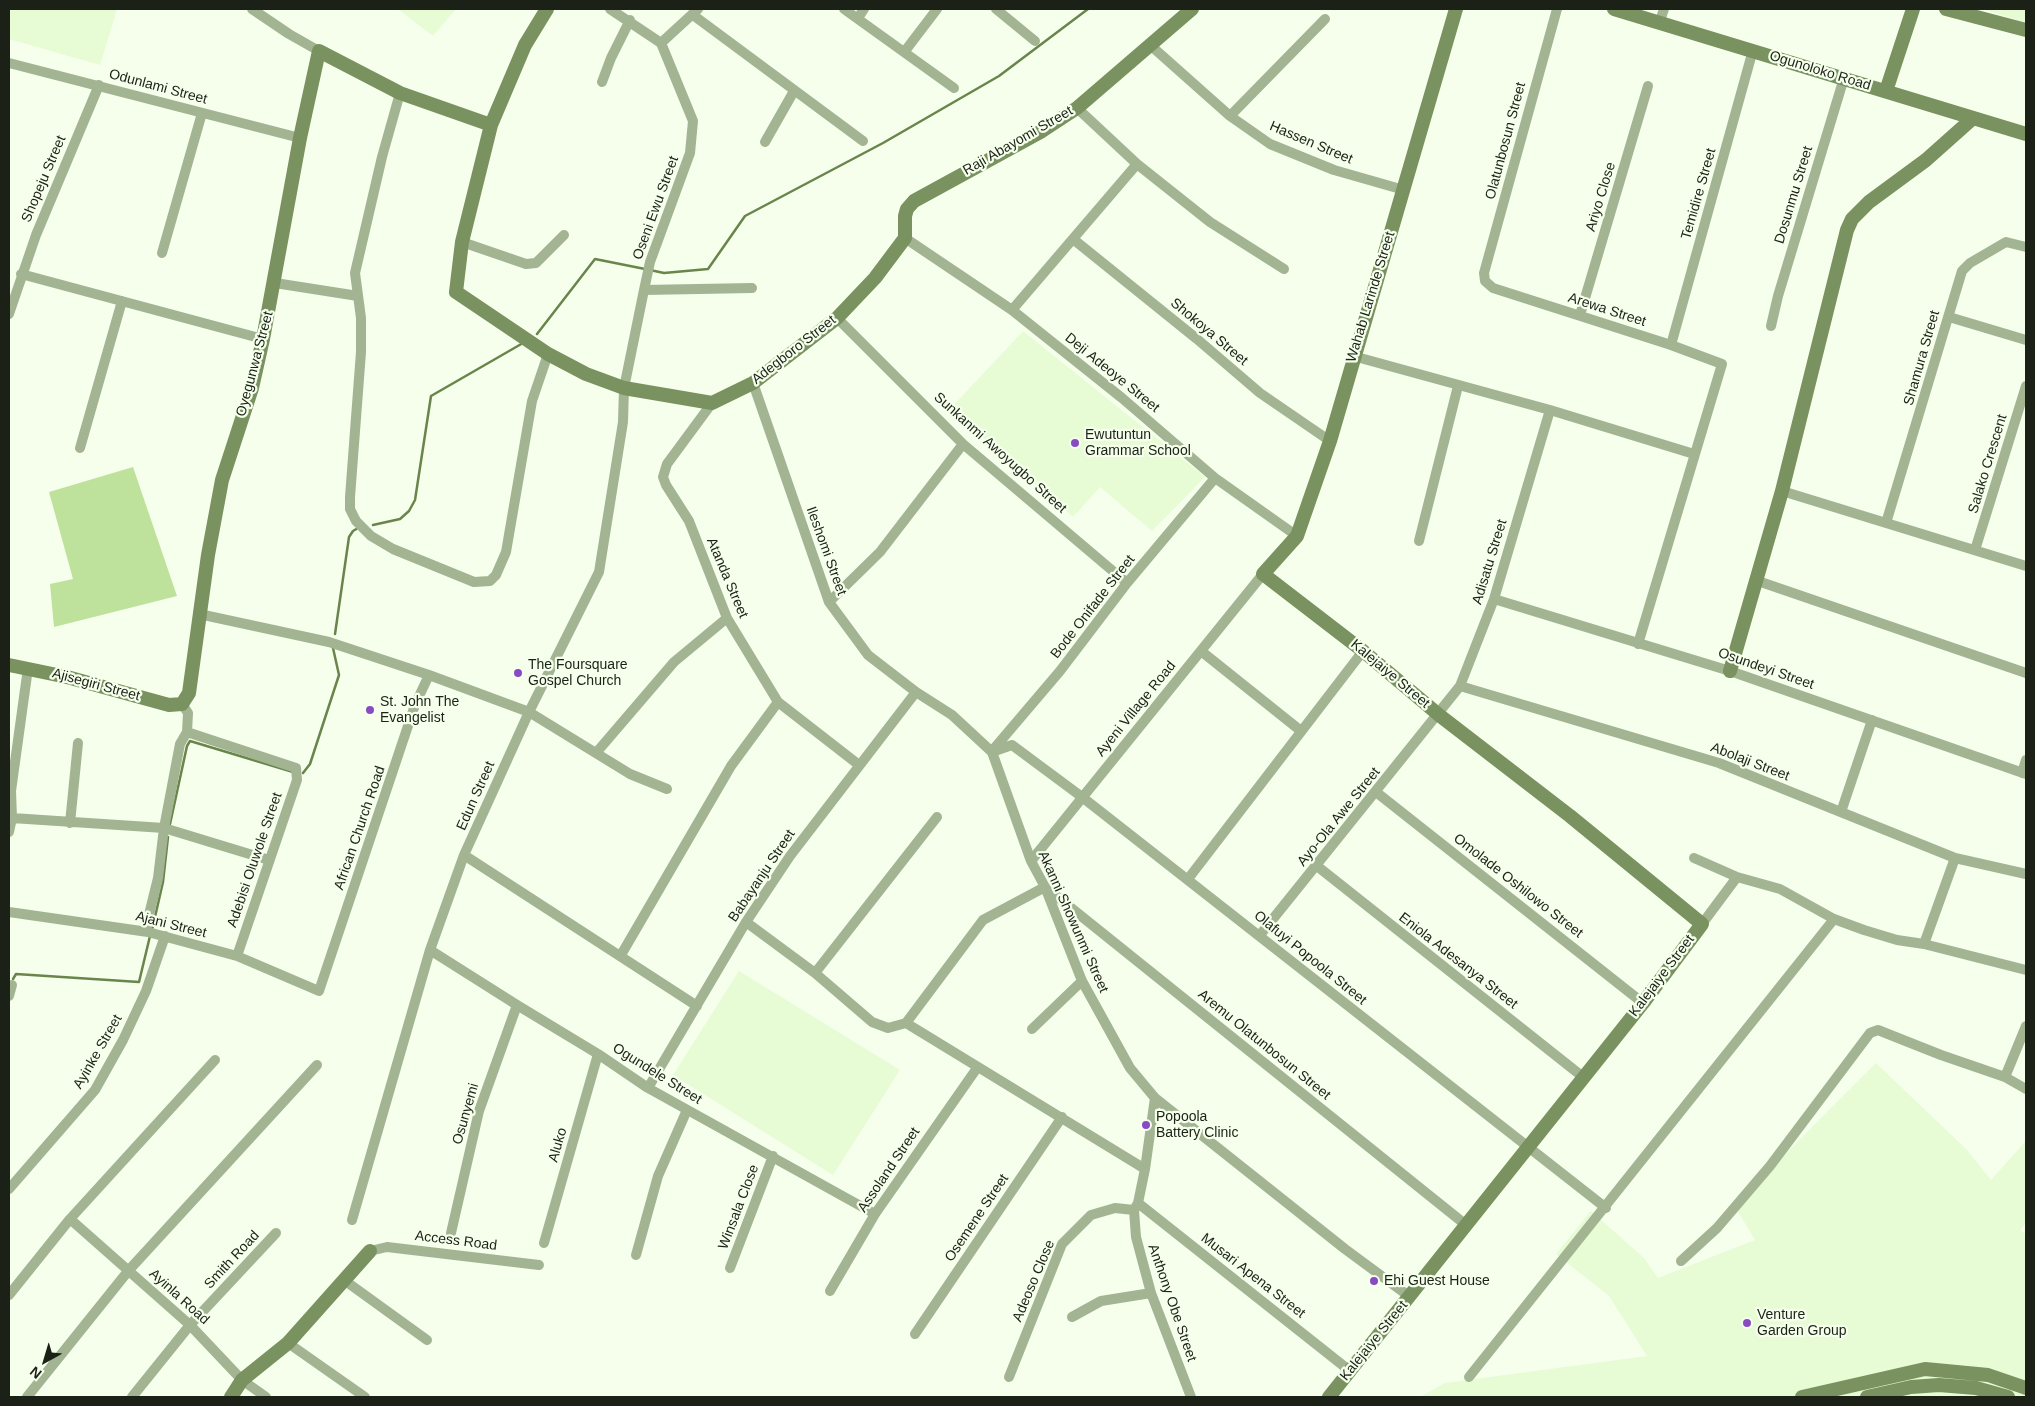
<!DOCTYPE html>
<html>
<head>
<meta charset="utf-8">
<style>
  body { margin:0 }
  #map { position:relative; width:2035px; height:1406px; overflow:hidden; background:#f5ffec; font-family:Arial,sans-serif }
  canvas { display:block }
  .frame { position:absolute; inset:0; border:10px solid #1b2116; pointer-events:none }
  .north { position:absolute; left:20px; top:1336px; width:50px; height:50px; -webkit-text-stroke:4px #f5ffec; paint-order:stroke; rotate:219deg; font-size:14px; font-weight:700; line-height:20px; text-align:center; color:#1b2116 }
  .north::after { content:''; display:block; margin:auto; width:18px; height:22px; background:#1b2116; clip-path:polygon(50% 0,100% 100%,50% 72%,0 100%) }
</style>
</head>
<body>
<div id="map">
<canvas width="2035" height="1406"></canvas>
<div class="frame"></div>
<div class="north">N</div>
</div>
<script>
const ctx = document.querySelector('canvas').getContext('2d');
ctx.lineJoin = 'round';
function fill(path, color) {
  ctx.fillStyle = color;
  ctx.fill(path, 'evenodd');
}
function toPath(rows) {
  const path = new Path2D();
  for (const r of rows) {
    path.moveTo(r[0], r[1]);
    for (let i = 2; i < r.length; i += 2) path.lineTo(r[i], r[i + 1]);
  }
  return path;
}
function trace(path, color, width, dash) {
  ctx.strokeStyle = color;
  ctx.lineWidth = width;
  ctx.lineCap = dash ? 'butt' : 'round';
  ctx.setLineDash(dash || []);
  ctx.stroke(path);
}
function label(font, color, halo, rows, align = 'center') {
  ctx.font = font + ' Arial,sans-serif';
  ctx.lineWidth = 4.5;
  ctx.setLineDash([]);
  ctx.textBaseline = 'middle';
  ctx.strokeStyle = halo;
  ctx.fillStyle = color;
  for (const [text, x, y, turn = 0] of rows) {
    ctx.save();
    ctx.translate(x, y);
    ctx.rotate((+turn || 0) * Math.PI / 180);
    ctx.textAlign = isNaN(turn) ? turn : align;
    if (halo) ctx.strokeText(text, 0, 0);
    ctx.fillText(text, 0, 0);
    ctx.restore();
  }
}
fill(toPath([
  [9,9,117,9,100,65,9,39],
  [398,9,456,9,433,36],
  [1983,9,2026,9,2026,23],
  [1023,331,1205,477,1152,531,1100,487,1073,517,950,409],
  [739,971,900,1070,833,1175,673,1075],
  [1876,1063,1966,1149,1991,1180,2026,1141,2026,1223,2020,1230,2026,1234,2026,1397,1420,1397,1445,1383,1647,1356,1609,1296,1556,1254,1591,1211,1644,1258,1658,1278,1755,1240,1734,1205]
]), '#e7fbd5');
fill(toPath([
  [133,467,177,596,54,627,50,584,73,579,49,492]
]), '#bee29b');
trace(toPath([
  [650,270,664,273,708,269,745,216,883,143,999,76,1088,9],
  [537,334,595,259,645,269],
  [373,525,400,519,409,511,415,500,431,396,523,343],
  [335,634,349,537,353,531,358,528],
  [303,773,310,764,339,675,333,648],
  [170,824,187,746,190,741,293,772],
  [152,930,163,882,168,837],
  [13,979,16,974,139,982,150,936]
]), '#69854b', 2.5);
trace(toPath([
  [252,9,289,34,319,51],
  [844,9,954,88],
  [996,9,1035,41],
  [1557,9,1484,273,1485,281,1493,288,1671,345,1722,364,1638,644],
  [693,15,863,141],
  [858,18,864,9],
  [1660,21,1664,9],
  [661,43,698,9],
  [1149,44,1230,116,1270,144,1334,170,1404,190],
  [905,51,937,9],
  [9,63,300,138],
  [602,82,611,58,630,20],
  [400,93,382,157,355,273,361,318,361,352,350,497,350,509,356,521,371,536,393,549,474,582,490,581,496,575,506,552,532,401,548,354],
  [1077,108,1137,164,1210,222,1284,269],
  [1230,116,1325,19],
  [765,142,794,91],
  [905,238,1012,310,1122,398,1215,478,1297,536],
  [1073,239,1197,339,1260,393,1330,441],
  [462,242,526,264,536,263,564,235],
  [162,253,202,113],
  [21,274,263,339],
  [275,283,358,296],
  [644,290,752,288],
  [1012,310,1137,164],
  [9,314,36,235,99,85],
  [1580,315,1648,86],
  [1949,317,2026,340],
  [837,318,963,444,1127,583],
  [1771,326,1778,296,1844,78],
  [1671,345,1753,50],
  [1353,356,1550,410,1694,454],
  [753,383,829,602,868,655,916,692,952,715,992,752,1031,861,1045,887,1082,981,1130,1068,1155,1098,1345,1249,1410,1297],
  [712,403,667,464,663,477,666,485,689,521,727,618,778,702,859,765],
  [80,448,122,301],
  [1782,491,2026,566],
  [1886,523,1962,271,1970,263,2006,242,2026,247],
  [1419,541,1458,386],
  [1975,550,2026,386],
  [1755,580,2026,673],
  [1494,599,1730,671,2026,774],
  [829,602,880,552,963,444],
  [199,614,329,642,429,675,529,712,630,774,667,789],
  [1201,651,1301,731],
  [1460,686,1719,763,1955,858,2026,874],
  [187,732,296,768,297,780,237,956],
  [992,751,1060,671,1127,583,1215,478],
  [992,752,1012,745,1082,797,1606,1208],
  [596,753,674,662,727,618],
  [2022,773,2026,760],
  [1376,792,1643,1003],
  [1841,812,1872,720],
  [12,818,164,828,269,860],
  [70,823,78,743],
  [9,832,12,818,11,791,28,668],
  [464,855,697,1006],
  [1694,858,1737,877],
  [1031,861,1263,574],
  [1317,866,1583,1077],
  [1188,879,1363,651],
  [9,912,148,932,237,956,319,991,415,705,429,675],
  [746,922,815,973,872,1022,888,1028,906,1023,1145,1169],
  [1702,924,1737,877,1780,889,1834,919,1864,930,1897,940,1924,944,2026,970],
  [145,931,158,878,164,828,180,744,187,732,188,713,182,704],
  [1260,935,1460,686,1494,599,1550,410],
  [1924,944,1955,858],
  [430,950,517,1005,598,1054,648,1088,875,1214],
  [621,955,731,766,778,702],
  [815,973,937,817],
  [9,996,12,985],
  [906,1023,983,920,1045,887,1466,1225],
  [1032,1029,1082,981],
  [2005,1077,2026,1026],
  [648,1088,746,922,790,856,916,692],
  [1155,1098,1145,1169,1138,1203,1134,1210,1136,1237,1151,1293,1191,1397],
  [9,1189,95,1090,123,1040,146,991,165,936],
  [1138,1203,1350,1371],
  [70,1219,190,1325,242,1380,266,1397],
  [352,1220,430,950,464,855,529,712,599,572,623,422,624,388,644,290,650,262,690,153,693,121,661,43,610,9],
  [451,1233,479,1111,517,1005],
  [544,1243,598,1054],
  [370,1251,387,1247,539,1265],
  [636,1255,658,1176,687,1110],
  [1681,1261,1717,1228,1770,1166,1870,1033,1878,1030,1888,1034,1941,1055,2005,1077,2026,1089],
  [730,1268,773,1156],
  [344,1280,427,1340],
  [830,1291,875,1214,977,1068],
  [9,1295,70,1219,215,1060],
  [1072,1317,1101,1301,1151,1293],
  [915,1334,1062,1117],
  [288,1343,365,1397],
  [1009,1377,1062,1244,1091,1215,1115,1208,1134,1210],
  [1469,1377,1834,919],
  [27,1397,129,1270,317,1065],
  [132,1397,190,1325,276,1233]
]), '#a3b492', 10);
trace(toPath([
  [547,9,525,45,491,125,462,242,456,292,548,354,586,374,624,388,712,403,753,383,837,318,875,278,905,238,905,216,907,209,914,201,1042,131,1077,108,1192,9],
  [1614,9,2026,134],
  [1946,9,2026,30],
  [1886,91,1913,9],
  [9,665,67,677,169,705,182,704,189,693,208,555,222,480,252,388,263,339,300,138,319,51,400,93,491,125],
  [1730,671,1782,491,1847,230,1852,219,1869,202,1926,160,1972,119],
  [231,1397,242,1380,288,1343,370,1251],
  [1329,1397,1643,1003,1702,924,1570,816,1439,715,1363,651,1263,574,1297,536,1330,441,1456,9],
  [1802,1397,1925,1369,1988,1375,2026,1388],
  [1867,1397,1911,1387,1939,1385,1976,1388,2008,1397]
]), '#79925f', 14);
for (const [x, y, r, color] of [
  [1075,443,5,"#874cc3"],
  [518,673,5,"#874cc3"],
  [370,710,5,"#874cc3"],
  [1146,1125,5,"#874cc3"],
  [1374,1281,5,"#874cc3"],
  [1747,1323,5,"#874cc3"]
]) {
  const dot = new Path2D();
  dot.arc(x, y, r, 0, 2 * Math.PI);
  ctx.fillStyle = color;
  ctx.fill(dot);
  trace(dot, '#f5ffec', 2);
}
label('14px', '#1b2116', '#f5ffec', [
  ["Ogunoloko Road",1820,71,17],
  ["Odunlami Street",158,87,15],
  ["Raji Abayomi Street",1018,141,-30],
  ["Olatunbosun Street",1506,141,-75],
  ["Hassen Street",1311,143,23],
  ["Shopeju Street",44,179,-67],
  ["Temidire Street",1699,194,-74],
  ["Dosunmu Street",1794,195,-73],
  ["Ariyo Close",1601,197,-73],
  ["Oseni Ewu Street",656,208,-70],
  ["Wahab Larinde Street",1371,297,-73],
  ["Arewa Street",1607,310,18],
  ["Shokoya Street",1209,332,40],
  ["Adegboro Street",794,350,-38],
  ["Shamura Street",1922,358,-74],
  ["Oyegunwa Street",255,364,-75],
  ["Deji Adeoye Street",1112,373,39],
  ["Sunkanmi Awoyugbo Street",1000,453,42],
  ["Salako Crescent",1988,464,-73],
  ["Ileshomi Street",826,551,70],
  ["Adisatu Street",1490,562,-73],
  ["Atanda Street",727,578,67],
  ["Bode Onifade Street",1093,607,-52],
  ["Osundeyi Street",1766,669,19],
  ["Kalejaiye Street",1390,674,40],
  ["Ajisegiri Street",96,685,15],
  ["Ayeni Village Road",1136,709,-51],
  ["Abolaji Street",1750,762,21],
  ["Edun Street",476,796,-66],
  ["Ayo-Ola Awe Street",1339,817,-51],
  ["African Church Road",360,828,-71],
  ["Adebisi Oluwole Street",255,860,-71],
  ["Babayanju Street",762,876,-56],
  ["Omolade Oshilowo Street",1518,886,38],
  ["Akanni Showunmi Street",1073,922,66],
  ["Ajani Street",171,925,14],
  ["Olafuyi Popoola Street",1310,958,39],
  ["Eniola Adesanya Street",1458,961,38],
  ["Kalejaiye Street",1662,976,-53],
  ["Aremu Olatunbosun Street",1264,1045,39],
  ["Ayinke Street",98,1052,-60],
  ["Ogundele Street",657,1074,32],
  ["Osunyemi",466,1114,-74],
  ["Aluko",558,1145,-74],
  ["Assoland Street",889,1170,-56],
  ["Winsala Close",739,1207,-69],
  ["Osemene Street",977,1218,-56],
  ["Access Road",456,1241,7],
  ["Smith Road",232,1260,-47],
  ["Musari Apena Street",1253,1276,38],
  ["Adeoso Close",1034,1281,-67],
  ["Ayinla Road",179,1297,42],
  ["Anthony Obe Street",1172,1303,71],
  ["Kalejaiye Street",1374,1341,-51]
]);
label('14px', '#1b2116', '#f5ffec', [
  ["Ewutuntun",1085,435],
  ["Grammar School",1085,451],
  ["The Foursquare",528,665],
  ["Gospel Church",528,681],
  ["St. John The",380,702],
  ["Evangelist",380,718],
  ["Popoola",1156,1117],
  ["Battery Clinic",1156,1133],
  ["Ehi Guest House",1384,1281],
  ["Venture",1757,1315],
  ["Garden Group",1757,1331]
], 'left');
</script>
</body>
</html>
